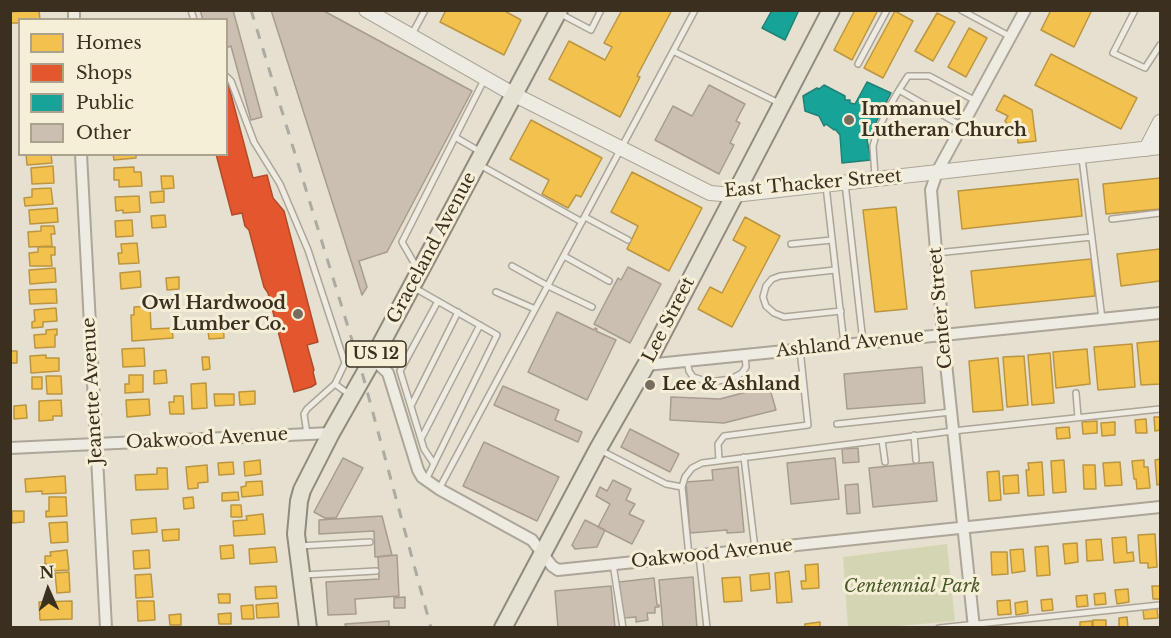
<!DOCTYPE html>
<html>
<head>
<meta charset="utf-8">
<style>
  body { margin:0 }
  #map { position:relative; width:1171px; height:638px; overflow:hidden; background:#e6e0d0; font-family:"Libre Baskerville",serif }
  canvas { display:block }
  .frame { position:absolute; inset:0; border:12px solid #3b2f20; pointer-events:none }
  .legend { position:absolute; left:18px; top:18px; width:210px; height:138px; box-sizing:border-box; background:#f6efd7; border:2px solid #aba28e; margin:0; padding:8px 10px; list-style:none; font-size:18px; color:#3b2f20 }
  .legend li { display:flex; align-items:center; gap:12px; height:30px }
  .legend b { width:30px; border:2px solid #aba28e }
  .north { position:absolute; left:18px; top:560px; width:60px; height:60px; -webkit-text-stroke:4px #f6efd7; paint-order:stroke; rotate:357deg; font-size:16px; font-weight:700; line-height:24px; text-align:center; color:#3b2f20 }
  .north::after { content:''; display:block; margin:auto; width:21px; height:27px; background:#3b2f20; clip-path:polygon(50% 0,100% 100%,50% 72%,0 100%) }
</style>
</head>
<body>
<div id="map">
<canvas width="1171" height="638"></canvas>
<div class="frame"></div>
<ul class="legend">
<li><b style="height:16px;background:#f2c14e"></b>Homes</li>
<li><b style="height:16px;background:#e4572e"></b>Shops</li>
<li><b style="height:16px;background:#17a398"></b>Public</li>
<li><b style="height:16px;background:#cabfb1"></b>Other</li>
</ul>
<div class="north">N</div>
</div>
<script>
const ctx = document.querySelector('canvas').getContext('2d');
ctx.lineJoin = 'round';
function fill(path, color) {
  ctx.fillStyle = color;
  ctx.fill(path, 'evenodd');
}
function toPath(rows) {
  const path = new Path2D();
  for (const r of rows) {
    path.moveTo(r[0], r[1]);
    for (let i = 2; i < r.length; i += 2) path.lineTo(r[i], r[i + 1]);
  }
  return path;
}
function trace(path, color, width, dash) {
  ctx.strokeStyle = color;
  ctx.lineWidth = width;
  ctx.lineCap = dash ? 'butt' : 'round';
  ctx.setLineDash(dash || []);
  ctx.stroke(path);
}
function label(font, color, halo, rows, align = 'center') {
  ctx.font = font + ' "Libre Baskerville",serif';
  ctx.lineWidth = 6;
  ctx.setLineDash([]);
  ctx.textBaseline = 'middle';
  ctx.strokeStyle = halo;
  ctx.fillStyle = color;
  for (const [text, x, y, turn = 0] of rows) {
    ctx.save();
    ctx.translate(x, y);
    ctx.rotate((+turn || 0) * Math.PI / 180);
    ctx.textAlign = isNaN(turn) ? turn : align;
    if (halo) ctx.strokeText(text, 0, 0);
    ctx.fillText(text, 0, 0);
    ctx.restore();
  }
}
fill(toPath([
  [947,544,955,621,887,627,848,627,843,557]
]), '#d4d6b3');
const homes = toPath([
  [39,10,40,20,20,20,20,23,10,23,10,12,39,10],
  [446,10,503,10,521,20,504,55,440,22,446,10],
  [622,10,672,10,637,76,640,77,620,117,549,79,569,41,605,60,612,47,604,43,622,10],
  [855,10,878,10,852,60,834,50,855,10],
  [1051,10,1092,10,1074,47,1041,30,1051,10],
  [895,11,913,21,883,78,864,68,895,11],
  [937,13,955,22,933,61,915,51,937,13],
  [969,28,987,38,966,77,948,67,969,28],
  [1051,54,1137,98,1121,129,1035,85,1051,54],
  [1004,95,1032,110,1036,141,1018,143,1017,130,1013,131,1005,121,1008,116,996,110,1004,95],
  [531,120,602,158,581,197,576,195,568,208,542,194,549,180,510,159,531,120],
  [26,154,51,154,52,163,27,165,26,154],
  [113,154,136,154,136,158,114,160,113,154],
  [53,166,54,183,32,184,31,168,53,166],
  [134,167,134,172,141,172,142,186,119,187,119,180,114,180,114,168,134,167],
  [632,172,702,208,669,271,627,249,638,226,611,212,632,172],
  [161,176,173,176,174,188,162,189,161,176],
  [1160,178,1160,209,1106,214,1103,184,1160,178],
  [1078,179,1082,216,962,229,958,191,1078,179],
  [51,188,53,204,25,206,24,198,32,197,32,189,51,188],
  [164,191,164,202,151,203,150,192,164,191],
  [139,196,140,212,123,213,123,210,116,211,115,197,139,196],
  [896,207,907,309,875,312,863,210,896,207],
  [57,208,58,222,30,224,29,210,57,208],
  [165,215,166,227,152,228,151,216,165,215],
  [745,217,780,236,732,327,698,309,710,287,722,293,746,247,733,240,745,217],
  [132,220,133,236,116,237,115,221,132,220],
  [41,226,54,226,55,234,51,234,52,246,29,247,28,232,41,231,41,226],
  [137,243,139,263,119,264,118,253,122,253,121,244,137,243],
  [38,247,55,247,55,255,51,255,52,266,30,266,29,253,38,252,38,247],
  [1160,249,1160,281,1121,286,1117,254,1160,249],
  [1091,259,1095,296,975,308,971,271,1091,259],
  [55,268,56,282,30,284,29,270,55,268],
  [140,271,141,287,121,289,120,273,140,271],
  [179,277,179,289,167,290,166,278,179,277],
  [56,289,57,303,30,304,29,290,56,289],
  [150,306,151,329,172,328,173,338,132,341,131,315,134,315,134,307,150,306],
  [56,308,57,321,43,322,43,327,32,328,32,322,35,321,34,310,56,308],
  [223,320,224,338,209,339,207,322,223,320],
  [57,329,57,335,55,335,55,347,35,348,34,335,46,334,46,330,57,329],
  [1160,341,1160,384,1141,385,1137,343,1160,341],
  [1132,344,1135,387,1098,390,1094,347,1132,344],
  [144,348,145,366,123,367,122,349,144,348],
  [1087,349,1090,384,1056,388,1053,352,1087,349],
  [10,351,17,351,17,363,10,363,10,351],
  [1050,353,1054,403,1032,405,1028,355,1050,353],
  [46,355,46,358,59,358,59,371,31,373,30,356,46,355],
  [1024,356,1028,405,1007,407,1003,357,1024,356],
  [202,357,209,357,210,369,203,370,202,357],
  [998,358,1003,410,973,412,969,361,998,358],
  [166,370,167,383,154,384,154,371,166,370],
  [129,375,143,375,143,392,125,393,125,384,129,384,129,375],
  [46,376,61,376,62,394,47,394,46,376],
  [32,377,42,377,42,389,32,389,32,377],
  [206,383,207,408,192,409,191,384,206,383],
  [255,391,255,404,240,405,239,392,255,391],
  [214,394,234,394,234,405,215,406,214,394],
  [174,396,183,396,184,414,170,414,169,402,174,402,174,396],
  [149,399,150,415,127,417,126,400,149,399],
  [61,400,62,416,53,416,53,420,39,421,39,401,61,400],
  [26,405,27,418,14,419,14,406,26,405],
  [1154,417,1160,417,1160,430,1155,431,1154,417],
  [1146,419,1147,433,1136,433,1135,420,1146,419],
  [1097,421,1097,433,1083,434,1082,422,1097,421],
  [1115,422,1115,435,1102,436,1101,423,1115,422],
  [1069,427,1070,438,1057,439,1056,428,1069,427],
  [1160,459,1160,484,1157,485,1155,460,1160,459],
  [260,460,261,474,245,476,244,462,260,460],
  [1064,460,1066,492,1053,493,1051,461,1064,460],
  [1144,460,1144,467,1148,467,1150,488,1137,489,1136,479,1134,479,1132,461,1144,460],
  [233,462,234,474,219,475,218,463,233,462],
  [1042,462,1044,495,1028,496,1026,470,1029,470,1028,463,1042,462],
  [1120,462,1122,485,1105,486,1103,463,1120,462],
  [207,465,208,482,198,483,198,488,188,489,186,467,207,465],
  [1083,465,1095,465,1096,489,1084,489,1083,465],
  [157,468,167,468,168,489,136,490,135,475,157,474,157,468],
  [999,471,1001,500,989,501,987,472,999,471],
  [1018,475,1019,493,1004,494,1003,476,1018,475],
  [65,476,66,493,42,494,42,491,26,492,25,479,65,476],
  [262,481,263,495,242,497,241,487,246,486,246,482,262,481],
  [238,492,239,500,222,501,222,493,238,492],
  [49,497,66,497,67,516,46,517,46,511,49,511,49,497],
  [193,497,194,508,184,509,183,498,193,497],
  [231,505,241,505,242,517,231,517,231,505],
  [12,511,24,511,24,522,12,523,12,511],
  [263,514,265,534,234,536,233,521,247,520,246,516,263,514],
  [156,518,157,532,132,534,131,520,156,518],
  [67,522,68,542,51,543,49,523,67,522],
  [179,529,179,540,163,541,162,530,179,529],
  [1155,534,1157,567,1148,568,1148,563,1140,563,1138,535,1155,534],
  [1126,537,1127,553,1133,552,1134,561,1114,563,1112,538,1126,537],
  [1101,539,1103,560,1087,561,1086,540,1101,539],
  [1077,543,1078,562,1065,564,1063,544,1077,543],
  [233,545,234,558,221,559,220,546,233,545],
  [1048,546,1050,575,1037,576,1035,547,1048,546],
  [275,547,277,562,250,564,249,549,275,547],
  [1023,549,1025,571,1012,573,1010,550,1023,549],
  [67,550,69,570,51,571,51,564,45,564,45,556,51,556,50,552,67,550],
  [149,550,150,568,134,569,133,551,149,550],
  [991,552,1007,552,1008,574,992,575,991,552],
  [818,564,819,588,802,589,801,581,806,581,805,565,818,564],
  [789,571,792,602,777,603,775,573,789,571],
  [69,572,70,592,57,593,55,573,69,572],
  [769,573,770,589,751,591,750,575,769,573],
  [151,574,153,597,136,598,135,575,151,574],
  [740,577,742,601,724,602,722,578,740,577],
  [276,586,277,598,256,599,255,587,276,586],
  [1152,586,1160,586,1160,599,1153,599,1152,586],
  [1128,589,1129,602,1117,604,1115,590,1128,589],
  [1105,593,1106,604,1095,605,1094,594,1105,593],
  [218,594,230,594,230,603,219,603,218,594],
  [1087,595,1088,606,1077,607,1076,596,1087,595],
  [1052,599,1053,610,1042,611,1041,600,1052,599],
  [1010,600,1011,614,998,615,997,601,1010,600],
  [72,601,72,619,40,620,39,602,72,601],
  [137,601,154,601,155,620,138,621,137,601],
  [1027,601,1028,613,1016,615,1015,603,1027,601],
  [278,603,279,617,257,618,256,605,278,603],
  [253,605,254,619,242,619,241,606,253,605],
  [1157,608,1158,618,1144,619,1143,610,1157,608],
  [231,613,231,624,219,624,218,614,231,613],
  [181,614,181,625,170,625,169,615,181,614],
  [1127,617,1128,628,1119,628,1119,618,1127,617],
  [1093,620,1106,620,1106,628,1093,628,1093,620],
  [1092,621,1092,628,1080,628,1080,622,1092,621],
  [820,622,820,628,805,628,805,624,820,622]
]);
fill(homes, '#f2c14e');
trace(homes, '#bb9540', 1.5);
const shops = toPath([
  [228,83,253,178,267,175,273,198,284,211,318,342,307,345,314,370,313,372,316,384,311,387,294,392,268,293,264,287,249,230,245,226,242,213,232,215,216,154,226,154,226,84,228,83]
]);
fill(shops, '#e4572e');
trace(shops, '#b14b2a', 1.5);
const public = toPath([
  [769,10,799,10,785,40,762,28,771,12,769,10],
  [867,82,891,93,867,140,871,160,842,163,840,135,835,129,834,130,826,124,824,126,819,116,805,111,803,96,817,88,819,89,824,85,845,96,845,100,850,100,850,103,855,104,867,82]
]);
fill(public, '#17a398');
trace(public, '#228074', 1.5);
const building = toPath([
  [200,10,233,10,262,117,251,120,231,46,226,48,226,20,203,20,200,10],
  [271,10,322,10,472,91,387,252,359,261,367,287,362,295,271,10],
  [709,85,745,104,736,121,740,123,730,143,734,145,719,174,655,140,673,106,692,116,709,85],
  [628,267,661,284,630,343,594,324,618,278,621,280,628,267],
  [557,312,594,330,595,328,597,329,596,331,616,340,587,400,528,372,557,312],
  [922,367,925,403,847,409,844,374,922,367],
  [503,386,559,410,555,420,582,432,578,442,494,405,503,386],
  [769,386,776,410,724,423,670,420,671,397,720,399,769,386],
  [630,429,679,454,670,472,621,447,630,429],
  [484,442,559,477,537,521,463,486,484,442],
  [858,448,859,462,843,463,842,449,858,448],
  [343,458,363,468,336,518,325,518,314,512,343,458],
  [835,458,839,499,791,504,787,463,835,458],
  [933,462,937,501,873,507,869,468,933,462],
  [738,467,744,532,727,533,727,530,690,533,686,482,713,480,712,470,738,467],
  [613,480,631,489,626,500,635,504,629,514,644,521,632,544,598,527,610,504,596,496,600,487,607,491,613,480],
  [858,484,860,513,847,514,845,485,858,484],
  [382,516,392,555,375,557,374,531,319,534,319,520,382,516],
  [585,520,605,530,597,547,575,549,572,545,585,520],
  [397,555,399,596,355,599,356,614,328,615,326,582,379,579,378,557,397,555],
  [693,577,697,628,663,628,659,580,693,577],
  [654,578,657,605,659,605,659,607,655,607,655,613,647,613,648,620,636,622,636,617,623,618,619,582,654,578],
  [611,586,615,628,558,628,555,591,611,586],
  [405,597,405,608,394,608,394,598,405,597],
  [389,621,389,628,346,628,345,624,389,621]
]);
fill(building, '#cabfb1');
trace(building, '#a79c8f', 1.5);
const service = toPath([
  [191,10,194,20],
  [961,10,1011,37],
  [1135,10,1113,53,1145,68,1160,45],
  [559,13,591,30,601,10],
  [411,36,425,10],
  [673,51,781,104],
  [858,64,887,10],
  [226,76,231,81,254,142,280,184,308,250,345,363,335,384,350,395],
  [962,126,899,90,908,76,929,76,976,101],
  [455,137,479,151],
  [1082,158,1102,319],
  [478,164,582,222],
  [875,177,873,146,877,132,887,111,899,90],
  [845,183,863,342],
  [826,186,844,344],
  [585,217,628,240],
  [1112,219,1160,213],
  [791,244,832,240],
  [936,253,1092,237],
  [564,256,609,281],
  [512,266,548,286,592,307],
  [417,268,402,242,484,80],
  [835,270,780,276,772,279,766,286,763,297,766,306,774,313,784,317,841,311],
  [413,287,497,335,426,480],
  [496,292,535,309],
  [687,361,689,371,693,377,709,382,731,379,742,373,746,367,745,355],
  [1076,393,1078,417],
  [411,406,458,312],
  [837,424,951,412],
  [307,434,304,414,307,409,335,384],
  [914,435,916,460],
  [421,439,480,325],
  [882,440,885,462],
  [600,450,666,484,682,487],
  [744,457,755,549],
  [719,460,718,444,724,436,808,425,800,349],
  [434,464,424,449,400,371,438,301],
  [439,489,695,10],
  [299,546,370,542],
  [699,555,707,628],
  [689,556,682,487,685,477,692,468,702,463,953,431,1160,409],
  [613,564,623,628],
  [303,575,376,571],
  [939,628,1160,605]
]);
const minor = toPath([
  [74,10,74,20],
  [81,154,106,628],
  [373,359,388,373,418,470,422,477,439,489,532,540,552,566,558,570,1160,507],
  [646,365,1160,313],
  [10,448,331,433],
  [974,628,943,335,931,190,937,172,1025,10]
]);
const tertiary = toPath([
  [366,10,513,94,710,193,734,195,1160,147],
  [1146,149,1160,122]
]);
const primary = toPath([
  [308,628,296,534,299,501,302,490,331,433,373,359,559,10],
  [503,628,598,449,646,365,831,10]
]);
trace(service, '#aca598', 8);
trace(minor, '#aca598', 14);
trace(tertiary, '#aca598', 16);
trace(primary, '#918b7f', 20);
trace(service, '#eeebe2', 5);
trace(minor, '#eeebe2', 10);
trace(tertiary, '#eeebe2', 14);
trace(primary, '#e5e1d3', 16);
trace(toPath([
  [251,10,363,376,431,628]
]), '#aeaaa1', 3, [10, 10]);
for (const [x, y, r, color] of [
  [849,120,6,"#776d5e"],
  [298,314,6,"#776d5e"],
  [650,385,6,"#776d5e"]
]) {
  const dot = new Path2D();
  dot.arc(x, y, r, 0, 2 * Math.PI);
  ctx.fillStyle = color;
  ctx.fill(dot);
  trace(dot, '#f6efd7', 2);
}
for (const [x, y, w] of [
  [376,354,60]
]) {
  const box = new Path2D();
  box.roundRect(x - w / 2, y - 13, w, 26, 4.5);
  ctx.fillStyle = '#f6efd7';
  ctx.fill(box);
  trace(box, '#3b2f20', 1.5);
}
label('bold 16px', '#3b2f20', null, [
  ["US 12",376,354]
]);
label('bold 18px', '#3b2f20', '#f6efd7', [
  ["Immanuel",861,110],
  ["Lutheran Church",861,131],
  ["Owl Hardwood",286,304,"right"],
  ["Lumber Co.",286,325,"right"],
  ["Lee & Ashland",662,385]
], 'left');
label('18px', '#3b2f20', '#f6efd7', [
  ["East Thacker Street",813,184,-5],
  ["Graceland Avenue",432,248,-62],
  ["Center Street",941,308,-95],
  ["Lee Street",669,320,-63],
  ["Ashland Avenue",850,344,-6],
  ["Jeanette Avenue",93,391,-93],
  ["Oakwood Avenue",207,439,-3],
  ["Oakwood Avenue",712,554,-6]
]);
label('italic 18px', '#485826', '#f6efd7', [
  ["Centennial Park",912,587]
]);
</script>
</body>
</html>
